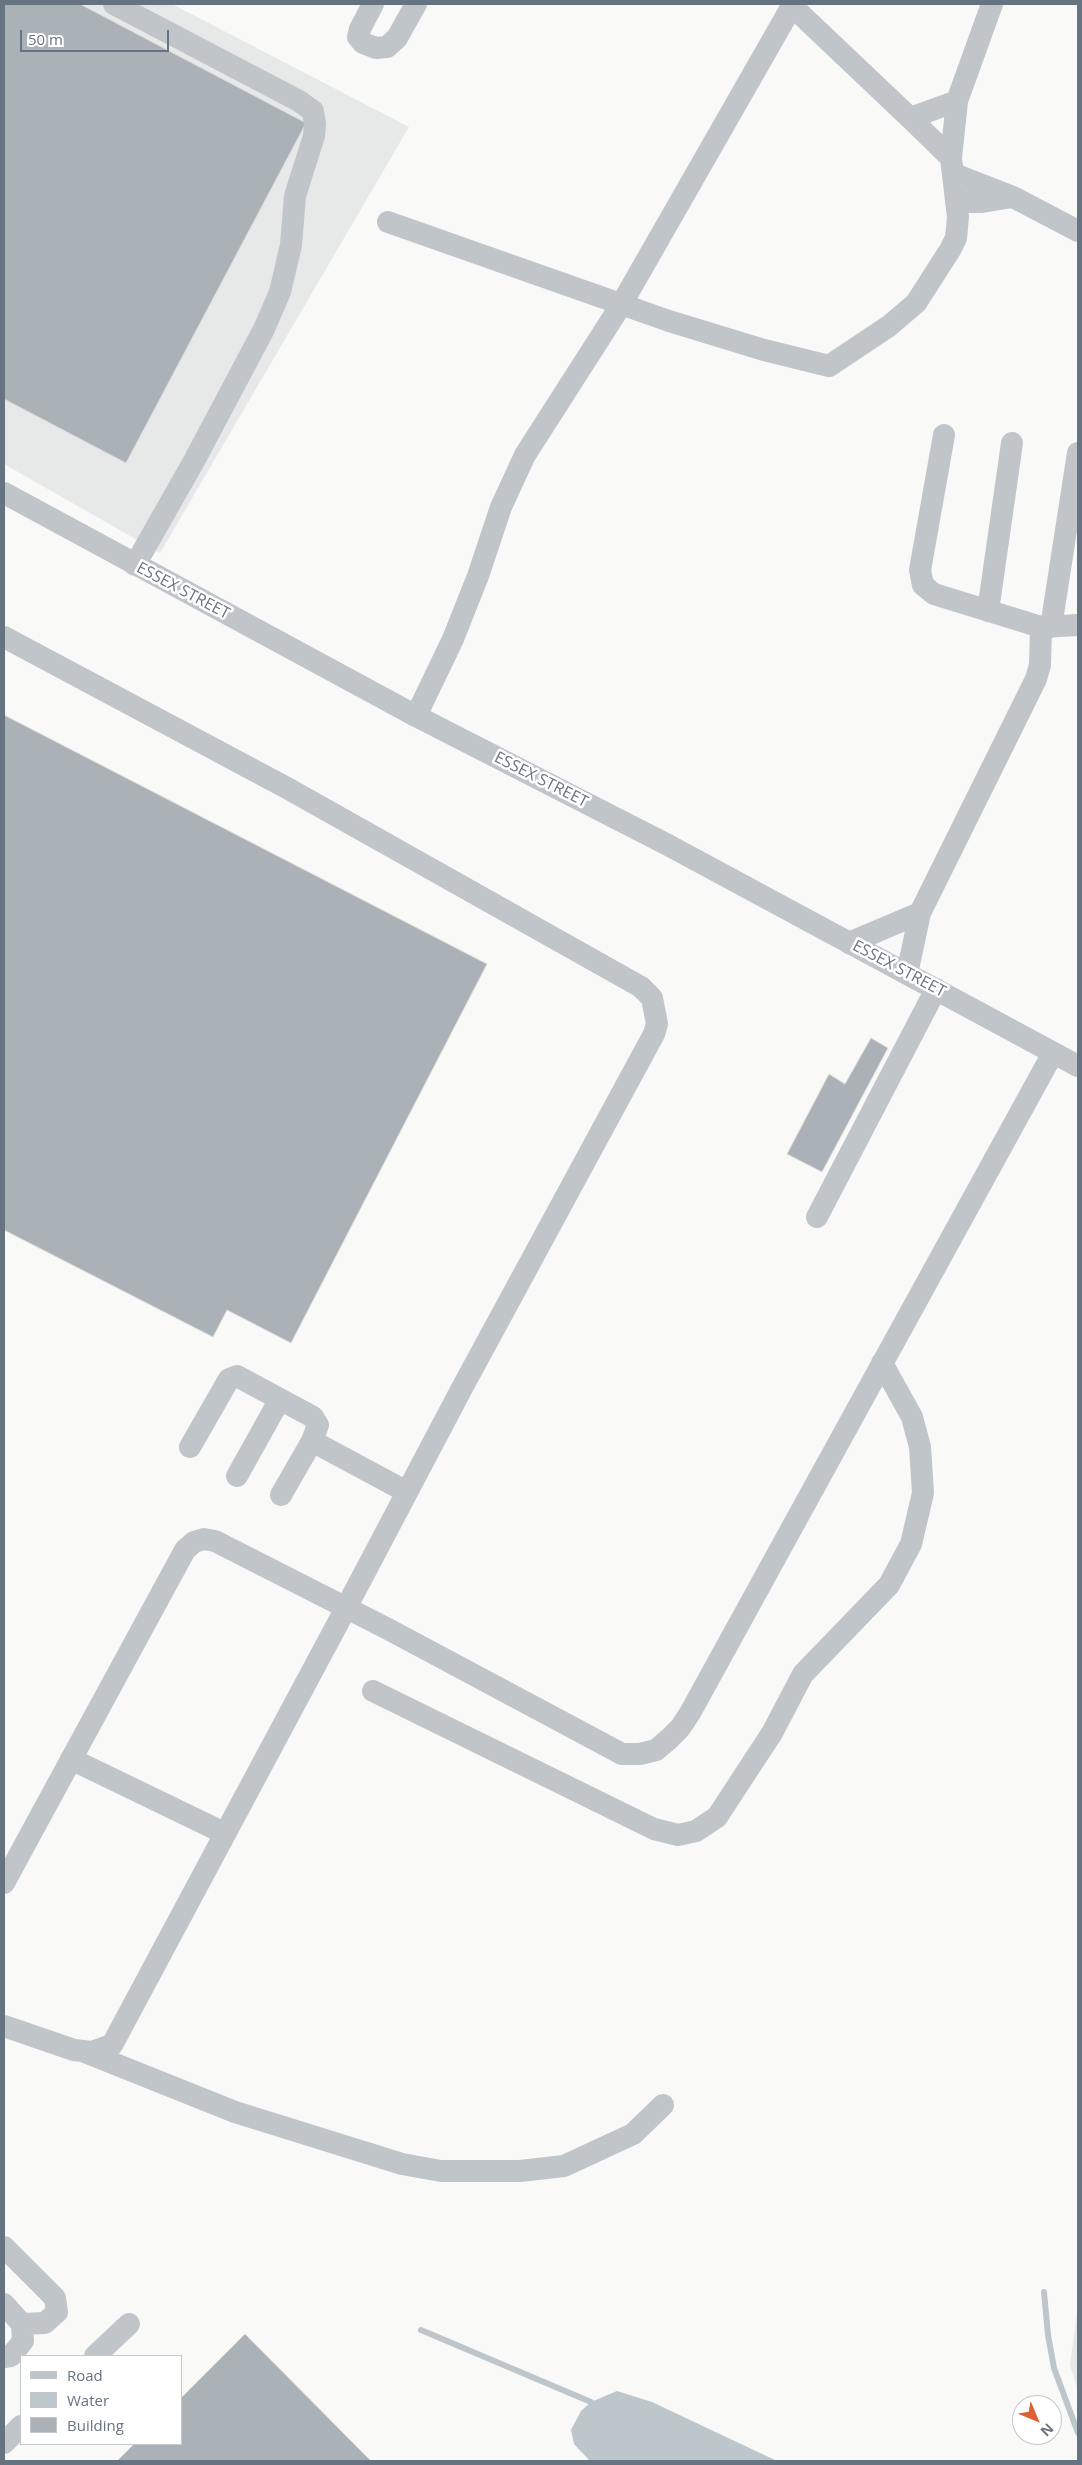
<!DOCTYPE html>
<html>
<head>
<meta charset="utf-8">
<style>
  body { margin:0 }
  #map { position:relative; width:1082px; height:2465px; overflow:hidden; background:#f9f9f7; font-family:"Open Sans",sans-serif }
  canvas { display:block }
  .frame { position:absolute; inset:0; border:5px solid #667481; pointer-events:none }
  .legend { position:absolute; left:20px; top:2355px; width:162px; height:90px; box-sizing:border-box; background:#fff; border:1px solid #c2c7cd; margin:0; padding:6px 9px; list-style:none; font-size:15px; color:#667481 }
  .legend li { display:flex; align-items:center; gap:10px; height:25px }
  .legend b { width:25px; border:1px solid #c2c7cd }
  .north { position:absolute; left:1012px; top:2395px; width:50px; height:50px; box-sizing:border-box; background:#fff; border:1px solid #c2c7cd; border-radius:50%; rotate:135deg; font-size:14px; font-weight:700; line-height:20px; text-align:center; color:#667481 }
  .north::after { content:''; display:block; margin:auto; width:18px; height:22px; background:#dc6134; clip-path:polygon(50% 0,100% 100%,50% 72%,0 100%) }
  .scale { position:absolute; left:20px; top:30px; width:149px; height:22px; box-sizing:border-box; border:2px solid #667481; border-top:0; padding-left:6px; font-size:15px; line-height:18px; white-space:nowrap; color:#667481; -webkit-text-stroke:4px #fff; paint-order:stroke }
</style>
</head>
<body>
<div id="map">
<canvas width="1082" height="2465"></canvas>
<div class="frame"></div>
<ul class="legend">
<li><b style="height:6px;background:#c0c5c9"></b>Road</li>
<li><b style="height:14px;background:#bcc6cb"></b>Water</li>
<li><b style="height:14px;background:#aab2b8"></b>Building</li>
</ul>
<div class="north">N</div>
<div class="scale">50 m</div>
</div>
<script>
const ctx = document.querySelector('canvas').getContext('2d');
ctx.lineJoin = 'round';
function fill(path, color) {
  ctx.fillStyle = color;
  ctx.fill(path, 'evenodd');
}
function toPath(rows) {
  const path = new Path2D();
  for (const r of rows) {
    path.moveTo(r[0], r[1]);
    for (let i = 2; i < r.length; i += 2) path.lineTo(r[i], r[i + 1]);
  }
  return path;
}
function trace(path, color, width, dash) {
  ctx.strokeStyle = color;
  ctx.lineWidth = width;
  ctx.lineCap = dash ? 'butt' : 'round';
  ctx.setLineDash(dash || []);
  ctx.stroke(path);
}
function label(font, color, halo, rows, align = 'center') {
  ctx.font = font + ' "Open Sans",sans-serif';
  ctx.lineWidth = 5;
  ctx.setLineDash([]);
  ctx.textBaseline = 'middle';
  ctx.strokeStyle = halo;
  ctx.fillStyle = color;
  for (const [text, x, y, turn = 0] of rows) {
    ctx.save();
    ctx.translate(x, y);
    ctx.rotate((+turn || 0) * Math.PI / 180);
    ctx.textAlign = isNaN(turn) ? turn : align;
    if (halo) ctx.strokeText(text, 0, 0);
    ctx.fillText(text, 0, 0);
    ctx.restore();
  }
}
fill(toPath([
  [4,4,172,4,409,127,160,553,4,464],
  [1078,2305,1078,2391,1070,2365]
]), '#e7e8e8');
fill(toPath([
  [617,2391,652,2402,777,2461,590,2461,574,2444,571,2430,581,2411,591,2402]
]), '#bcc6cb');
trace(toPath([
  [1044,2292,1048,2335,1054,2368,1078,2433],
  [421,2330,591,2402]
]), '#bcc6cb', 6);
const building = toPath([
  [4,4,80,4,306,123,126,463,4,399,4,4],
  [4,715,487,964,291,1343,227,1310,213,1337,4,1230,4,715],
  [871,1038,888,1048,822,1172,787,1154,829,1074,845,1084,871,1038],
  [245,2334,371,2461,117,2461,134,2444,181,2444,181,2398,245,2334]
]);
fill(building, '#aab2b8');
trace(building, '#dbdbd9', 1);
trace(toPath([
  [114,4,299,101,313,111,315,124,314,136,295,196,291,245,280,292,264,329,194,461,135,565],
  [373,4,360,29,358,37,363,43,376,48,387,47,397,38,416,4],
  [792,6,910,118,957,101,992,4],
  [910,118,951,158],
  [954,174,1013,197,1078,231],
  [956,202,982,202,1012,197],
  [388,222,669,321,764,350,829,366,889,326,916,303,950,250,956,238,958,217,951,158,957,101],
  [944,435,920,570,923,585,934,594,1041,627,1078,625],
  [4,493,416,716,668,845,1078,1066],
  [988,611,1012,443],
  [1051,627,1078,453],
  [4,637,287,788,641,987,652,998,657,1024,654,1034,462,1388,346,1608,112,2045,92,2052,74,2050,4,2026],
  [416,716,453,639,478,576,501,507,525,455,621,305,792,6,790,4],
  [849,943,920,913],
  [907,974,920,913,1036,679,1040,665,1041,627],
  [817,1217,936,989],
  [190,1447,229,1379,237,1376,313,1417,318,1425,312,1441],
  [237,1476,280,1399],
  [281,1495,312,1441,407,1492],
  [373,1691,654,1829,678,1835,696,1831,717,1817,772,1733,803,1674,889,1585,911,1544,923,1493,920,1447,912,1417,882,1363],
  [71,1759,224,1833],
  [4,1883,185,1550,194,1542,204,1539,215,1541,388,1629,622,1754,640,1754,656,1750,669,1739,680,1728,690,1713,1053,1053],
  [85,2052,235,2112,402,2164,441,2171,520,2171,564,2166,633,2134,663,2105],
  [4,2247,55,2298,57,2312,45,2323,22,2324,4,2304],
  [95,2356,129,2324],
  [4,2357,11,2356,23,2341,22,2324],
  [4,2443,21,2426]
]), '#c0c5c9', 22);
label('16px', '#667481', '#fff', [
  ["ESSEX STREET",183,591,28],
  ["ESSEX STREET",541,780,27],
  ["ESSEX STREET",899,969,28]
]);
</script>
</body>
</html>
